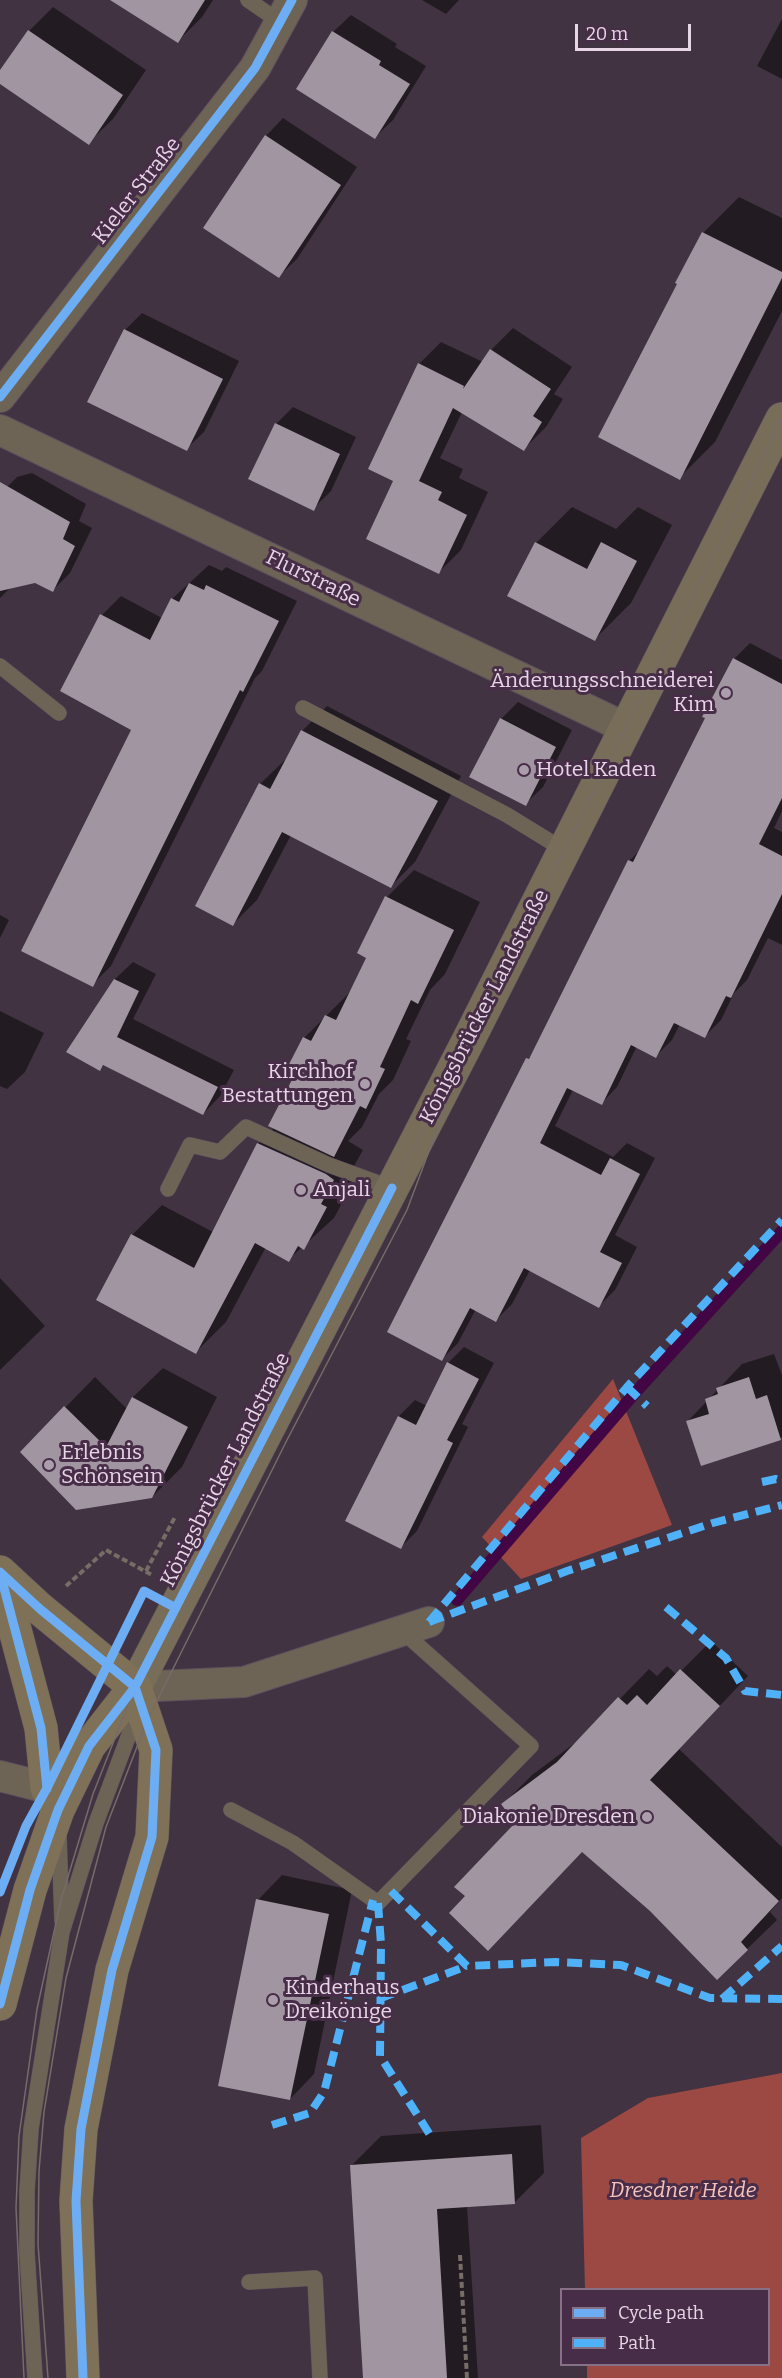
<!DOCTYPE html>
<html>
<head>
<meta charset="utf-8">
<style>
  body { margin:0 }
  #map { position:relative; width:782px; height:2378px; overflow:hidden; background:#413341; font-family:Bitter,serif }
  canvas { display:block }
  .legend { position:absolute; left:560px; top:2288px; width:210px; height:78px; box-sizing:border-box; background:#472d47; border:2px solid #877187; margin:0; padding:8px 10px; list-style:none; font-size:18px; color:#e6d6e6 }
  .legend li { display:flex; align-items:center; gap:12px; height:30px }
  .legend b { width:30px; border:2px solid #877187 }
  .scale { position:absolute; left:575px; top:24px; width:116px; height:27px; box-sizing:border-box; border:3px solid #e6d6e6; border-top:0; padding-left:8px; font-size:18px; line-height:21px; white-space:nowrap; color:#e6d6e6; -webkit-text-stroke:4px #472d47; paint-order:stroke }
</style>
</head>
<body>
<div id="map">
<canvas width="782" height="2378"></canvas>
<ul class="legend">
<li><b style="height:8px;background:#6dadf4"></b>Cycle path</li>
<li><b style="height:8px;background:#4fb1f8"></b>Path</li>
</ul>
<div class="scale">20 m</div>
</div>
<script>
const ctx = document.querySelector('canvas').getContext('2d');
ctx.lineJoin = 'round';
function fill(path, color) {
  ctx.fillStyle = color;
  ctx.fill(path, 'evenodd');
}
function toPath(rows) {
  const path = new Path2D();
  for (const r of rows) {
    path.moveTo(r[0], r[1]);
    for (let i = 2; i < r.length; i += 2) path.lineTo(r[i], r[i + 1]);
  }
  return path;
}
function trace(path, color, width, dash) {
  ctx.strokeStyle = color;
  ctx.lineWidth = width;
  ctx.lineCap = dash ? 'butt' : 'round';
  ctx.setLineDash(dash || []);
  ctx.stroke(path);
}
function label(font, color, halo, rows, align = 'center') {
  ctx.font = font + ' Bitter,serif';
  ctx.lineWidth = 6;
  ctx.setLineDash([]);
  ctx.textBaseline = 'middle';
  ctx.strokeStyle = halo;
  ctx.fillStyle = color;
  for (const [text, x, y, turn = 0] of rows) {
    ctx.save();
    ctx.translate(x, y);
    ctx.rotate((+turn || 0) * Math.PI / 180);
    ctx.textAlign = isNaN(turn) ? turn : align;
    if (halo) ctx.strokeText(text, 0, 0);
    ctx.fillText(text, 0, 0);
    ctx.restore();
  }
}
fill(toPath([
  [613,1379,672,1525,521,1579,482,1537],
  [782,2073,782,2378,587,2378,587,2365,768,2364,768,2290,585,2289,581,2138,648,2098]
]), '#9c4944');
fill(toPath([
  [113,0,213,0,202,17,178,41],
  [422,0,459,0,446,14],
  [53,7,146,70,113,119,88,143,0,82,0,73,29,31],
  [351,15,397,44,395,47,426,66,393,120,375,137,333,32],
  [782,19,782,79,757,66],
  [283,118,357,167,297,259,279,276,266,136],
  [739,197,782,218,782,311,715,442,679,478,679,284,703,233],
  [142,313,239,361,204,432,186,449,125,330],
  [513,328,572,367,554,394,563,399,546,427,524,449,462,412,440,458,463,469,459,478,488,492,461,550,439,572,395,481,419,364,441,342,483,362,491,350],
  [293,407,356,437,331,491,313,509,276,424],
  [32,473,86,504,79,521,92,528,70,573,53,590,35,582,11,587,0,598,0,494,17,477],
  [572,507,616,529,638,507,672,525,631,603,595,639,536,543],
  [209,565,222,571,226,567,297,601,262,671,255,678,111,966,92,985,133,729,102,615,121,596,162,618,172,599],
  [750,643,782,660,782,811,774,828,782,832,782,945,768,938,747,980,734,993,721,1020,705,1036,680,1024,672,1040,656,1056,637,1046,617,1087,601,1104,573,1090,555,1126,613,1157,627,1143,655,1158,615,1235,637,1247,615,1290,599,1306,530,1270,512,1304,496,1320,476,1309,458,1343,442,1359,528,1059,533,1054,629,861,641,849,734,659],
  [518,702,572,730,543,787,525,804,501,719],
  [327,706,461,776,415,862,391,886,291,835,257,900,233,924,260,784,285,760,287,761,302,731],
  [414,870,480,902,445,974,430,990,406,1039,411,1041,393,1080,379,1094,362,1127,348,1141,363,1150,350,1173,356,1177,334,1218,288,1260,266,1247,226,1322,196,1352,132,1235,162,1205,213,1232,258,1144,274,1128,297,1074,304,1038,353,989,368,957,387,897],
  [0,915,9,920,0,938],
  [133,962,156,974,133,1019,234,1070,220,1096,203,1114,104,1065,100,1069,69,1051,115,979],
  [0,1011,44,1033,25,1072,7,1089,0,1086],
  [0,1278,45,1326,0,1370],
  [464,1347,494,1363,462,1424,468,1427,417,1531,401,1547,347,1520,399,1416,415,1400,427,1406,448,1363],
  [774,1354,782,1375,782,1437,780,1439,688,1421,742,1364],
  [163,1368,217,1397,182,1467,152,1497,22,1452,95,1377,127,1409,133,1397],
  [711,1641,748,1676,679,1749,782,1847,782,1898,770,1912,777,1920,747,1949,651,1910,583,1850,467,1896,517,1823,503,1804,532,1775,583,1737,649,1669,657,1676,667,1666,677,1675],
  [282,1875,352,1890,314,2074,290,2099,258,1900],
  [541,2125,544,2173,514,2203,467,2206,478,2378,364,2378,352,2165,381,2136]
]), '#0007');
trace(toPath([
  [457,1600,634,1394,782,1231]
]), '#430645', 12);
fill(toPath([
  [110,0,205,0,178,43],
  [28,30,123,95,89,145,0,84,0,70],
  [332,31,381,61,379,65,410,84,375,139,296,89],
  [265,135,341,185,279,278,203,228],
  [702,232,782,272,782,278,680,480,598,437,677,284,675,283],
  [124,329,223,379,187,451,87,402],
  [490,349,551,389,533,416,542,422,524,451,453,408,419,481,442,492,438,500,467,515,439,574,366,539,393,481,368,469,418,363,464,386,463,389],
  [275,423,340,454,314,511,248,479],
  [0,482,70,522,63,539,75,546,53,592,35,583,0,591],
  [535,542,587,569,601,542,637,561,595,641,507,596],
  [189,583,204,590,206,585,279,621,243,692,240,690,93,987,21,951,131,730,60,691,100,614,150,640,171,598,179,602],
  [733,658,782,684,782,798,759,844,782,856,782,894,731,998,726,996,705,1038,674,1023,656,1058,631,1045,602,1105,567,1088,540,1143,601,1175,610,1158,640,1174,600,1252,622,1263,599,1308,524,1268,496,1322,470,1308,442,1361,387,1332,526,1058,529,1059,628,860,633,862,705,718,702,717],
  [500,718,556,747,526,806,469,777],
  [301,730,438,801,391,888,282,832,233,926,195,906,259,783,270,789],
  [385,896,454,930,418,1004,411,1000,380,1067,385,1069,366,1109,360,1106,334,1157,268,1126,295,1074,286,1070,303,1037,311,1041,325,1015,336,1020,366,958,357,953],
  [114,979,139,991,117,1037,218,1087,203,1115,103,1065,100,1071,66,1052],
  [257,1143,326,1174,334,1180,321,1204,327,1207,304,1250,298,1246,289,1262,255,1243,196,1354,96,1300,131,1234,194,1268],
  [447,1362,479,1379,447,1440,453,1443,401,1549,345,1521,398,1416,416,1425],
  [749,1377,756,1399,767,1395,781,1440,701,1466,686,1421,709,1414,705,1399,718,1394,716,1388],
  [132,1397,188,1427,152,1498,76,1510,20,1452,64,1406,106,1447],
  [680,1669,720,1706,650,1780,779,1901,741,1942,748,1950,717,1980,650,1911,582,1852,488,1951,449,1913,465,1896,454,1887,515,1823,501,1804,557,1762,618,1697,627,1705,637,1695,647,1705],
  [256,1899,329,1914,290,2100,218,2086],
  [512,2154,515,2204,437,2209,447,2378,363,2378,350,2165]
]), '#a195a1');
const service = toPath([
  [248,0,280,22],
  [0,666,59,713],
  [303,708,507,815,564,850],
  [168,1189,190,1145,220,1152,246,1127,329,1165,392,1188],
  [231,1810,293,1843,378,1903,531,1746,402,1631],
  [59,1837,62,1921],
  [249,2282,315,2278,320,2378],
  [35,2378,27,2253,27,2191,31,2129,62,1932,96,1823,133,1724,134,1709]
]);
const minor = toPath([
  [0,397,255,68,292,0],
  [0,430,626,728],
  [135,1687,244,1682,429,1622],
  [0,1776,47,1788]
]);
const secondary = toPath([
  [135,1687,468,1041,782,419]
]);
const primary = toPath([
  [0,1572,40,1609,135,1687,156,1750,152,1837,112,1970,81,2129,76,2201,83,2378],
  [0,1573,41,1728,47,1788,58,1810],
  [0,2004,30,1890,58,1810,89,1746,135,1687]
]);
trace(service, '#5e515e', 16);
trace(minor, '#5e515e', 32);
trace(secondary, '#5e515e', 34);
trace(primary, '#5e515e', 34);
trace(toPath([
  [146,1571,175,1517],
  [66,1586,106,1550,152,1575],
  [460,2255,467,2378]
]), '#766d66', 4, [6, 3]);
trace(service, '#6d6455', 15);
trace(minor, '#6d6455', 30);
trace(secondary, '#776d58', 33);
trace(primary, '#7e7157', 33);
trace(toPath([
  [24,2378,16,2208,19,2136,37,2009,61,1900,93,1794,135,1687,468,1041,782,419],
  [48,2378,38,2244,39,2171,44,2112,66,1978,106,1827,147,1721,287,1440,407,1210,454,1084]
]), '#766c69', 1.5);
trace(toPath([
  [627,1387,647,1406],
  [762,1482,776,1479,782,1481],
  [666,1607,726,1658,745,1691,782,1695],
  [429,1622,627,1387,782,1220],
  [429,1622,567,1571,713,1523,782,1505],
  [391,1891,467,1966,555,1962,621,1965,710,1998,782,1999],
  [378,1903,381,1944,380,2056,432,2138],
  [381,1998,467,1966],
  [722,1999,782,1946],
  [272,2125,310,2113,324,2092,373,1900]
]), '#4fb1f8', 8, [15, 8]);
trace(toPath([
  [0,397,255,68,292,0],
  [0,1572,40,1609,135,1687,156,1750,152,1837,112,1970,81,2129,76,2201,83,2378],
  [0,1573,41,1728,47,1789],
  [0,1892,26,1826,47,1788,144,1591,176,1608],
  [0,2004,30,1890,58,1810,89,1746,135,1687,392,1188]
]), '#6dadf4', 9);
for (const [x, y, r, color] of [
  [726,693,6,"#ac9dac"],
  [524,770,6,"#ac9dac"],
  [365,1084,6,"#ac9dac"],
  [301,1190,6,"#ac9dac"],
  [49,1465,6,"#ac9dac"],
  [647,1817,6,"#ac9dac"],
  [273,2000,6,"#ac9dac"]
]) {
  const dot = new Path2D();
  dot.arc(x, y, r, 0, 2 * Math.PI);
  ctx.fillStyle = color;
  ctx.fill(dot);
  trace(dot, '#472d47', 2);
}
label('21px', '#e6d6e6', '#472d47', [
  ["Kieler Straße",137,191,-52],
  ["Flurstraße",313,579,26],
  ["Königsbrücker Landstraße",485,1007,-63],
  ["Königsbrücker Landstraße",226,1470,-63]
]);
label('21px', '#e6d6e6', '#472d47', [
  ["Änderungsschneiderei",714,681,"right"],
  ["Kim",714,705,"right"],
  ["Hotel Kaden",536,770],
  ["Kirchhof",353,1072,"right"],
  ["Bestattungen",353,1096,"right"],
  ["Anjali",313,1190],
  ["Erlebnis",61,1453],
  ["Schönsein",61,1477],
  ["Diakonie Dresden",635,1817,"right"],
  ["Kinderhaus",285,1988],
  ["Dreikönige",285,2012]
], 'left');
label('italic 21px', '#f7c3bc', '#472d47', [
  ["Dresdner Heide",683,2191]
]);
</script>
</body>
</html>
